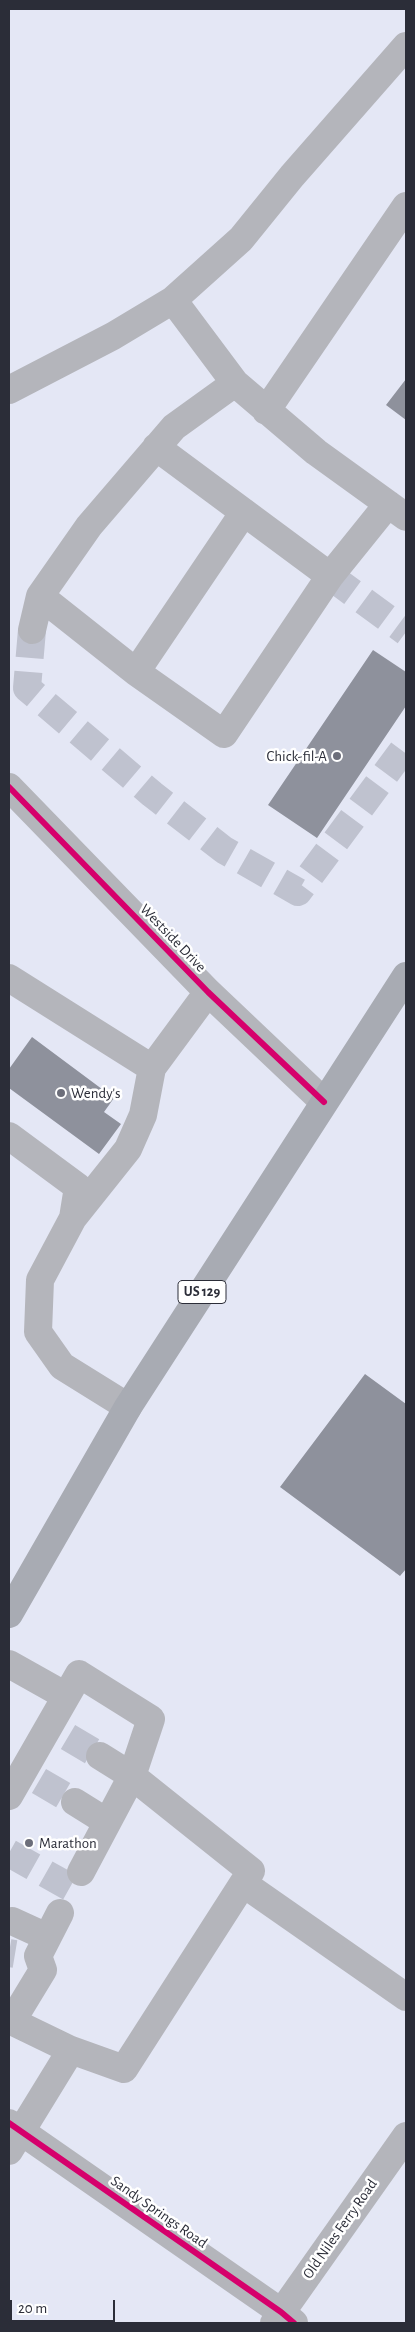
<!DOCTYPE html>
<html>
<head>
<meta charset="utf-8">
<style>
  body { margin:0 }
  #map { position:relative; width:415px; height:2332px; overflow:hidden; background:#e4e7f5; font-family:"Alegreya Sans",sans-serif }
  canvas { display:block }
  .frame { position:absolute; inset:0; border:10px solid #2b2d38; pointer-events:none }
  .scale { position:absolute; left:10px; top:2300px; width:105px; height:22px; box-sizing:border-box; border:2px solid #2b2d38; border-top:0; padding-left:6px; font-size:15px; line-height:18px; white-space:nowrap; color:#2b2d38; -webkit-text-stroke:4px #fff; paint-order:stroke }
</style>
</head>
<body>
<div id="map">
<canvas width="415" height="2332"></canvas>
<div class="frame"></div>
<div class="scale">20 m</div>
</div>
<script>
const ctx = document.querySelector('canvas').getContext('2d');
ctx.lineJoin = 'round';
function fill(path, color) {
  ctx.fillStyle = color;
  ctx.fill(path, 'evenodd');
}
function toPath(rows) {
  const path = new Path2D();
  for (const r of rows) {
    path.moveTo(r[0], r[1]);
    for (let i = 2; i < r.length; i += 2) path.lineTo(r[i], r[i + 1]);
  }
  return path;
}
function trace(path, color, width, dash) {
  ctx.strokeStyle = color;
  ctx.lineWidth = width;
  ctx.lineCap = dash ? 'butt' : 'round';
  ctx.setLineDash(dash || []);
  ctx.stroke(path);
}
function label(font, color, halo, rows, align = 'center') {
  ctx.font = font + ' "Alegreya Sans",sans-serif';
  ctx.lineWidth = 5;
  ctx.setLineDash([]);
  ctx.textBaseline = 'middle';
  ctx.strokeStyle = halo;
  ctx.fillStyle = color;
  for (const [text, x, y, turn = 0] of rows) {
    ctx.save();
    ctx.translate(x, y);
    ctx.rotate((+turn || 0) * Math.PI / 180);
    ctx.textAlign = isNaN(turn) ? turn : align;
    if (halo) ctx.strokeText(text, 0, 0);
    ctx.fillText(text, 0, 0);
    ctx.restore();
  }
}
fill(toPath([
  [406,379,406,420,386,405],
  [373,650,406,672,406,706,317,838,268,805],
  [32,1037,114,1098,104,1112,121,1124,99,1154,9,1088,9,1069],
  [365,1374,406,1404,406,1569,400,1576,280,1487]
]), '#8e919c');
trace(toPath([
  [330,576,406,632],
  [32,630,27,688,152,794,224,850,298,892,406,746],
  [68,1737,100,1756],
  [39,1781,75,1802],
  [9,1853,73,1889],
  [9,1953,15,1954]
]), '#bfc2cf', 28, [28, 14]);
trace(toPath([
  [173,300,235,383,316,452,406,517],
  [9,390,113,336,173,300,241,239,292,176,406,46],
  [266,411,406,206],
  [156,447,330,576],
  [40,596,136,672,224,734,330,576,388,504],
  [32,630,40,596,89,526,174,427,235,383],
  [136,672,244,512],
  [9,787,208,992,324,1102],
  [9,978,152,1068,208,992],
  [9,1136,78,1187,73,1218,40,1280,38,1332,62,1366,128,1407],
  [73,1218,128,1149,143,1115,152,1068],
  [9,1664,66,1696],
  [9,1796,79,1674,151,1719,132,1776,251,1871,124,2069,71,2050,9,2020],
  [75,1802,107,1822],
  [81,1872,132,1776,100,1756],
  [244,1884,406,1997],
  [12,1921,47,1937],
  [12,2021,43,1970,38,1956,60,1913],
  [9,2123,281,2312,294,2323],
  [9,2151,71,2050],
  [274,2323,406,2136]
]), '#b4b5bb', 28);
trace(toPath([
  [9,1614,128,1407,406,976]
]), '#a8abb3', 28);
trace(toPath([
  [9,787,208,992,324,1102],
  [9,2123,281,2312,294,2323]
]), '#d6006c', 6);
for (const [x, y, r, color] of [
  [337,756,5,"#6c6e7a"],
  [61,1093,5,"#6c6e7a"],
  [29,1843,5,"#6c6e7a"]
]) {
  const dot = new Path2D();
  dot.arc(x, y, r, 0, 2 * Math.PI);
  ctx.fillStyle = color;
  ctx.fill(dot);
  trace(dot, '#fff', 2);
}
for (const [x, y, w] of [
  [202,1292,48]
]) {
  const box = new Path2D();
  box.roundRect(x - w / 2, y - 11.5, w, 23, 4);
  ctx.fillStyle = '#fff';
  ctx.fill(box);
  trace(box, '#2b2d38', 1);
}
label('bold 14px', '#2b2d38', null, [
  ["US 129",202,1292]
]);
label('15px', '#2b2d38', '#fff', [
  ["Chick-fil-A",327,756,"right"],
  ["Wendy's",71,1093],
  ["Marathon",39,1843]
], 'left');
label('15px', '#2b2d38', '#fff', [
  ["Westside Drive",173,938,46],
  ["Sandy Springs Road",159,2212,35],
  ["Old Niles Ferry Road",340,2229,-55]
]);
</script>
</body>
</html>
